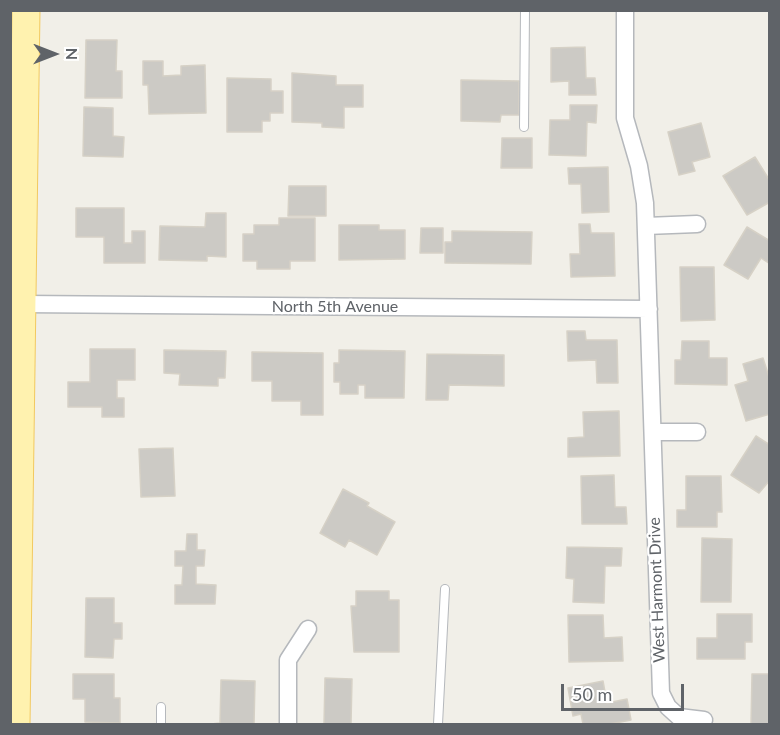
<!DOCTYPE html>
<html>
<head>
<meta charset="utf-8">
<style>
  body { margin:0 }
  #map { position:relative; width:780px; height:735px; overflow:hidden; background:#f1efe8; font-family:Lato,sans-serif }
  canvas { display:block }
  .frame { position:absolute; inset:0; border:12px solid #5f6368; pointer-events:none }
  .north { position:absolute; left:24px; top:24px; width:60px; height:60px; -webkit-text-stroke:4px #fff; paint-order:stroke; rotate:90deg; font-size:16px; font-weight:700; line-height:24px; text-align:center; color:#5f6368 }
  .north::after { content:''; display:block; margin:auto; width:21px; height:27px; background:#5f6368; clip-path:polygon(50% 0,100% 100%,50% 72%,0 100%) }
  .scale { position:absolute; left:561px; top:684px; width:123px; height:27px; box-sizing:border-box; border:3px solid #5f6368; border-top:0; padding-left:8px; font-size:18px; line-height:21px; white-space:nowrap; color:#5f6368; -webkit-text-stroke:4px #fff; paint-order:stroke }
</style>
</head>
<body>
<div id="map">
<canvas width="780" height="735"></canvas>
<div class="frame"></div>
<div class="north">N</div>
<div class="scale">50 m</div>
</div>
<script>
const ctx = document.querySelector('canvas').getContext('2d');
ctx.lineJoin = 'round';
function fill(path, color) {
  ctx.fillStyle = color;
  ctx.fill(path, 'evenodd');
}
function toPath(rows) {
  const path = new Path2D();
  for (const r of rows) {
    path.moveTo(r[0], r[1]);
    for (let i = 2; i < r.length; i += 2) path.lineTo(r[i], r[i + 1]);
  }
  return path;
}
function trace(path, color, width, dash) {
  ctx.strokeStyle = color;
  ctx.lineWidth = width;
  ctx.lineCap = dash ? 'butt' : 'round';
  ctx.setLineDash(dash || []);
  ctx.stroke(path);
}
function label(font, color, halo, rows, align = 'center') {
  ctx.font = font + ' Lato,sans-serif';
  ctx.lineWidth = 4.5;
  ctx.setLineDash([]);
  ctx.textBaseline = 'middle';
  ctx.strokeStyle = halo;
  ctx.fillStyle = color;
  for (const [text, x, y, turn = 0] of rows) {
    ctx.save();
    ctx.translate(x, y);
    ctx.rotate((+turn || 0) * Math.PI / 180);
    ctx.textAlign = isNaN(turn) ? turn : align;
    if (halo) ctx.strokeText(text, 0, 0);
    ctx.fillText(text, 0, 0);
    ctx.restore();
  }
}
const building = toPath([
  [86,40,117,40,116,71,122,71,122,98,85,98,86,40],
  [585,47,586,78,595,78,596,95,569,95,569,81,551,82,551,48,585,47],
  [143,61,163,61,163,76,181,75,181,66,205,65,206,113,149,114,148,85,143,85,143,61],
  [292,73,336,76,336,85,363,85,363,107,344,107,344,128,322,127,322,123,292,122,292,73],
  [227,78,271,79,271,91,283,91,283,113,270,113,270,121,262,121,262,132,227,132,227,78],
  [461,80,519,81,519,115,501,115,500,122,461,121,461,80],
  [570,105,597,105,596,123,587,122,586,156,549,155,550,120,570,120,570,105],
  [84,107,113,108,113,136,124,137,123,157,83,156,84,107],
  [701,123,710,157,692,162,695,171,679,175,668,132,701,123],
  [502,138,532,138,532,168,501,168,502,138],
  [755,157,770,181,770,202,747,215,723,176,755,157],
  [608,167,609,212,582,213,581,184,569,184,568,168,608,167],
  [289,186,326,186,326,216,288,216,289,186],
  [76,208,124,208,124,243,132,243,132,231,145,231,145,263,104,263,104,237,76,237,76,208],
  [206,213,226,213,226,257,207,256,207,261,159,260,160,226,205,227,206,213],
  [279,218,315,218,315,261,290,261,290,269,257,269,257,261,243,261,243,234,254,234,254,225,279,225,279,218],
  [579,224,590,224,591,233,614,233,615,276,571,277,570,254,580,254,579,224],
  [339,225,379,225,379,230,405,230,405,259,339,260,339,225],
  [747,227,770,241,770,264,761,258,748,279,724,265,747,227],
  [421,228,443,228,443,253,420,253,421,228],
  [452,231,532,232,531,264,445,263,445,242,452,242,452,231],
  [680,267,714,267,715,320,681,321,680,267],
  [567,331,585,331,586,340,617,340,618,383,597,383,596,360,568,361,567,331],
  [682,341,709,341,709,358,727,358,727,385,675,384,675,360,681,360,682,341],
  [90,349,135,349,135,380,117,380,117,398,124,398,124,417,102,417,102,407,68,407,68,382,90,382,90,349],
  [164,350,226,351,225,378,218,378,218,386,179,385,180,374,164,373,164,350],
  [339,350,405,351,404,398,365,398,365,385,358,385,358,394,340,394,340,382,334,382,334,363,339,363,339,350],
  [252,352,323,353,323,415,301,415,301,401,272,401,272,381,252,381,252,352],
  [427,354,504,355,504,386,449,385,448,400,426,400,427,354],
  [763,358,770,380,770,414,746,421,735,385,748,381,743,364,763,358],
  [619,411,620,456,568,457,568,438,584,437,583,412,619,411],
  [756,436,770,445,770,480,759,493,731,475,756,436],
  [173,448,175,496,141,497,139,449,173,448],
  [614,475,615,507,626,507,627,524,582,524,581,476,614,475],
  [686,476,721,476,722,512,717,512,717,527,677,527,677,510,686,510,686,476],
  [343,489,369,503,367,506,395,522,377,555,349,540,345,547,320,533,343,489],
  [187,534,197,534,197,550,205,550,204,566,196,566,196,584,216,585,215,604,175,604,175,585,182,585,183,566,175,566,175,551,186,551,187,534],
  [702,538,732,539,731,602,701,602,702,538],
  [567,547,622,548,621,566,605,566,604,603,573,602,574,579,566,578,567,547],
  [356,591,389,591,389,600,399,600,399,652,354,652,351,606,356,606,356,591],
  [86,598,114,598,114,623,122,623,122,639,114,639,113,658,85,657,86,598],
  [717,614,752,614,752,642,745,642,745,659,697,659,697,638,717,638,717,614],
  [568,615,603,615,604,638,622,637,623,661,569,662,568,615],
  [73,674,114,674,114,698,120,698,120,723,85,722,85,699,73,699,73,674],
  [752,674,770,674,770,724,751,724,752,674],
  [325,678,352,679,351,724,324,724,325,678],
  [221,680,255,681,254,724,211,724,220,723,221,680],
  [603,681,607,703,627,699,631,720,610,724,583,724,581,714,573,716,568,688,603,681]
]);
fill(building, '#cccac5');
trace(building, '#d6d1c6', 1.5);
const lane = toPath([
  [524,127,525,10],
  [161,724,161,707],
  [438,724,445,589]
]);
const street = toPath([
  [625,10,625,118,639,166,645,203,661,693,668,707,679,717,704,720],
  [646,226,697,224],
  [22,304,649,309],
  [653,432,697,432],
  [288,724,288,660,308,629]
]);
const primary = toPath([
  [16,724,26,10]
]);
trace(lane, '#b5b8bc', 10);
trace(street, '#b5b8bc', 19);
trace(primary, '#f2c960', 29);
trace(lane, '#fff', 8);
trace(street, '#fff', 16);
trace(primary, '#fff2af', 27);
label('16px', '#5f6368', '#fff', [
  ["North 5th Avenue",335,307],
  ["West Harmont Drive",657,590,-92]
]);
</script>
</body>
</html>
